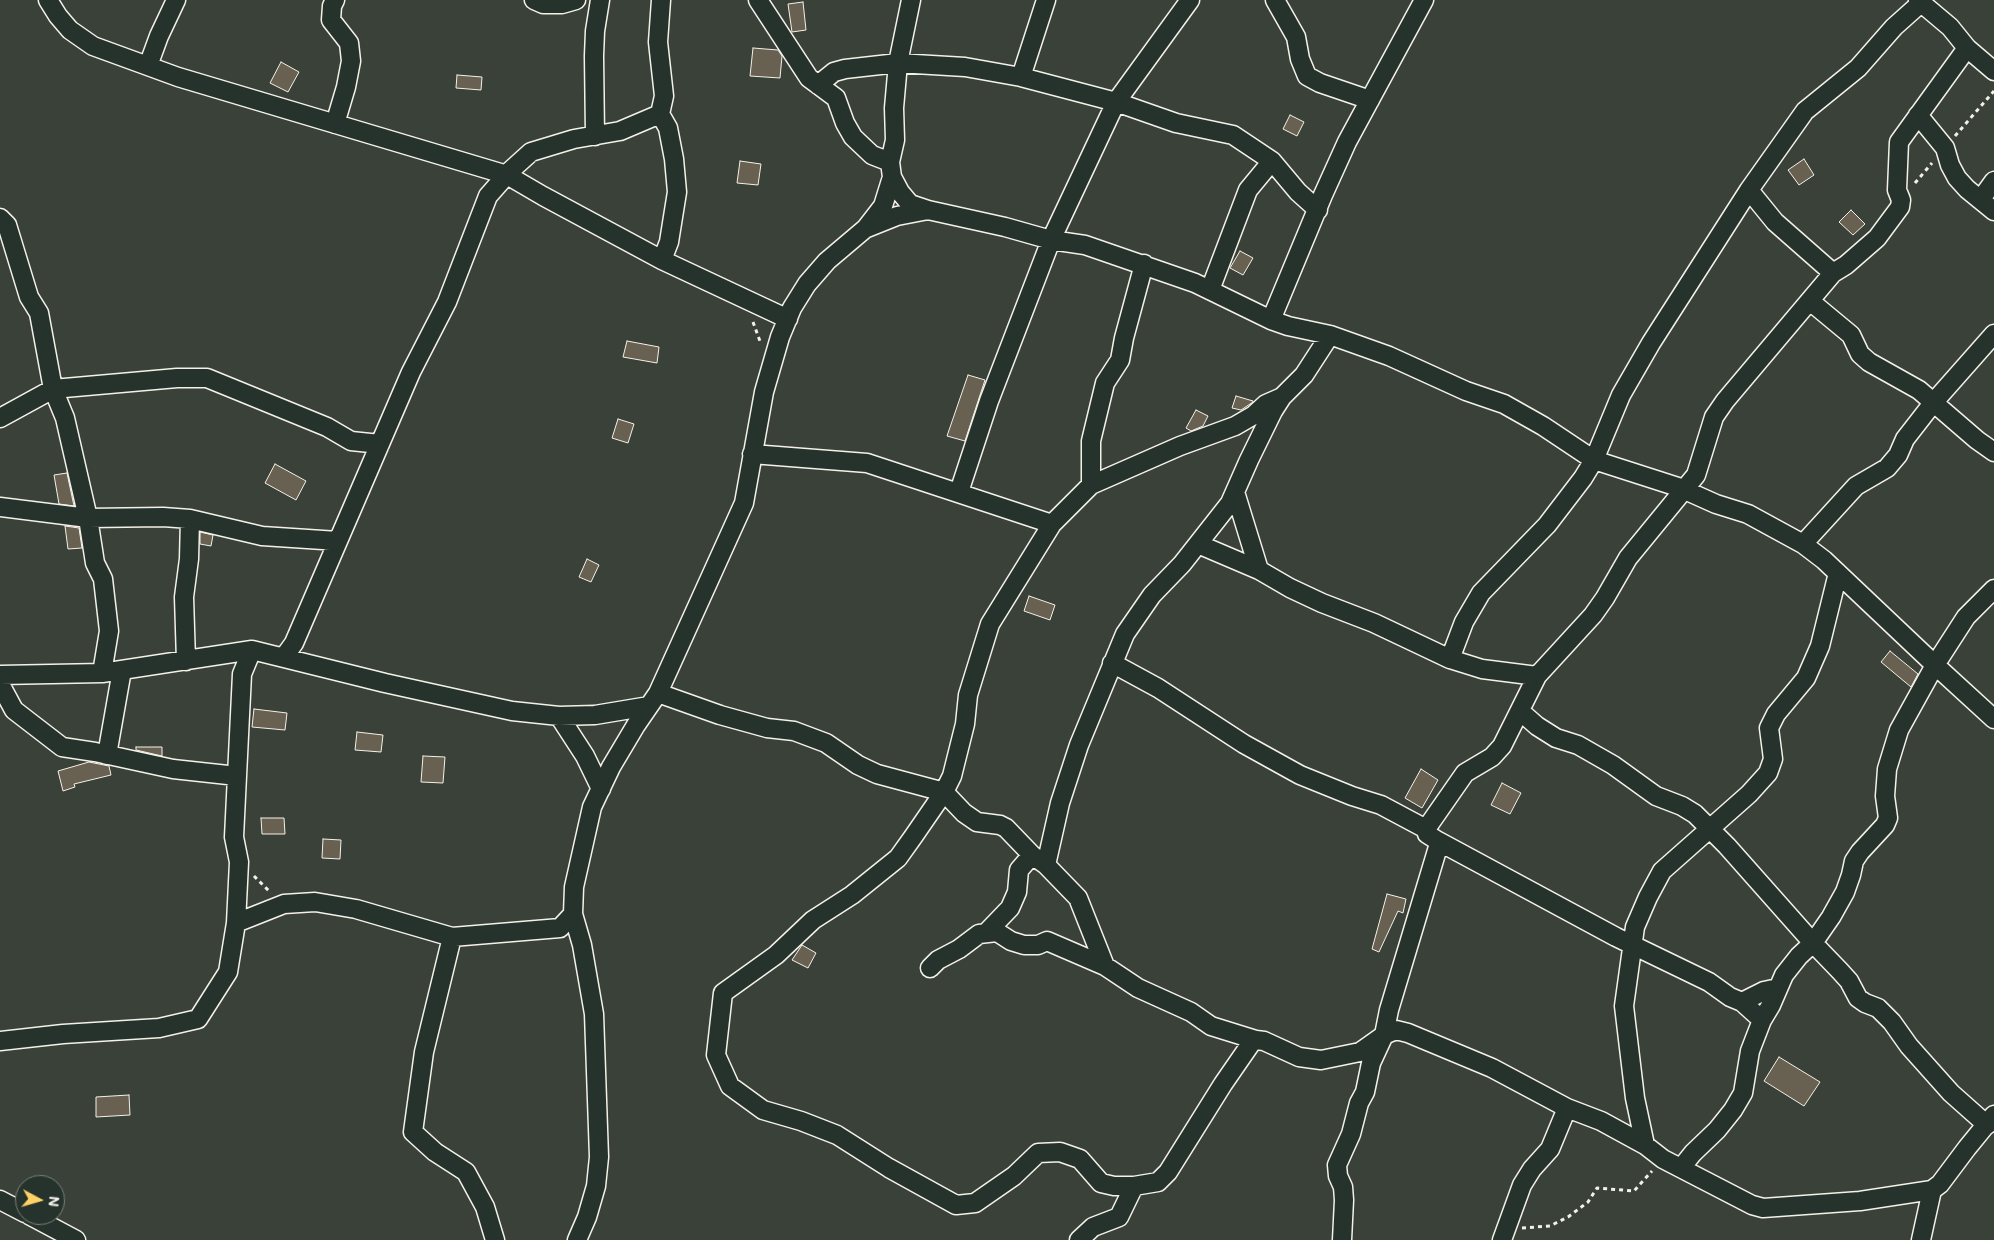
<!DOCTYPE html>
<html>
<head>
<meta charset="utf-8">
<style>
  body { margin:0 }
  #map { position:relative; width:1994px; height:1240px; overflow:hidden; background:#3a4138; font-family:Mali,sans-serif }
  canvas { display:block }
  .north { position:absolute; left:15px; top:1175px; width:50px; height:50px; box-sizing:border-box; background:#26332d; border:1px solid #787f78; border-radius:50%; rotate:96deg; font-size:14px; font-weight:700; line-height:20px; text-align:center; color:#f4f1e8 }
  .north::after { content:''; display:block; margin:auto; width:18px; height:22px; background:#ffd166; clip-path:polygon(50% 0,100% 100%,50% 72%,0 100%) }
</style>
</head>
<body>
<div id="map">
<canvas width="1994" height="1240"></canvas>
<div class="north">N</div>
</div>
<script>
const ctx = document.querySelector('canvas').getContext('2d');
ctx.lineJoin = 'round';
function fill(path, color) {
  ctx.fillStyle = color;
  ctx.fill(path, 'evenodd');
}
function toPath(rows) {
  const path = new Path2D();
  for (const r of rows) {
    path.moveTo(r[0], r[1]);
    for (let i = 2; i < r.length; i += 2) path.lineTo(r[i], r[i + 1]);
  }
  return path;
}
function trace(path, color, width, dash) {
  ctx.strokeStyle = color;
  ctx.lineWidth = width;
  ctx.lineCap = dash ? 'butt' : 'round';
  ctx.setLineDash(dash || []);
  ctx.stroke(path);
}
const building = toPath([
  [803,2,806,30,792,32,788,4,803,2],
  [753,48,778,50,782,56,780,78,750,76,753,48],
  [281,62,299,72,288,92,270,83,281,62],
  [457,75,482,77,481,90,456,88,457,75],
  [1290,115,1304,122,1297,136,1283,129,1290,115],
  [1804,159,1814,175,1799,185,1788,170,1804,159],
  [740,161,761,164,758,185,737,183,740,161],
  [1851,210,1865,224,1853,235,1839,222,1851,210],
  [1240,251,1253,258,1243,275,1230,268,1240,251],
  [627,341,659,347,657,363,623,357,627,341],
  [968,375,985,380,965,441,947,436,968,375],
  [1236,396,1253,401,1253,402,1241,410,1232,408,1236,396],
  [1196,410,1208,416,1203,426,1191,431,1186,428,1196,410],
  [618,419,634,424,628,443,612,438,618,419],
  [275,464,306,481,296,500,265,483,275,464],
  [67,473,74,506,59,504,54,475,67,473],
  [65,526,79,528,82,548,68,549,65,526],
  [200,532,213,535,211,546,200,544,200,532],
  [587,559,599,565,591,582,579,577,587,559],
  [1029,596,1055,605,1050,620,1024,611,1029,596],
  [1890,651,1918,674,1911,687,1881,662,1890,651],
  [254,709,287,713,285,730,252,727,254,709],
  [357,732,383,735,381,752,355,750,357,732],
  [136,747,162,747,162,756,136,750,136,747],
  [423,756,445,757,443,783,421,782,423,756],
  [89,762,109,766,111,775,74,784,75,787,63,791,58,771,89,762],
  [1421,769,1438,780,1422,808,1405,798,1421,769],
  [1502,783,1521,793,1510,814,1491,805,1502,783],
  [261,818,284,818,285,834,262,834,261,818],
  [323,839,341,840,340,859,322,858,323,839],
  [1387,894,1406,899,1403,913,1398,911,1379,952,1372,949,1387,894],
  [802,945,816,953,808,968,792,960,802,945],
  [1779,1057,1820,1082,1804,1106,1764,1081,1779,1057],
  [129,1095,130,1115,96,1117,96,1097,129,1095]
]);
fill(building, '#686151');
trace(building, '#f4f1e8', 1);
const minor = toPath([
  [48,0,58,16,70,30,93,46,178,77,507,175,543,196,662,260,788,319],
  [335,0,332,6,331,20,349,43,351,61,346,87,335,124],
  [534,0,543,4,562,4,576,0],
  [758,0,809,78,836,98,845,123,853,137,872,155,890,162],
  [911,0,898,63,894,108,895,140,890,162,892,177,900,192,910,204,928,210,1005,227,1051,240,1085,245,1195,283,1271,320,1288,326,1330,335,1389,356,1466,391,1504,404,1543,426,1594,460,1678,487,1716,504,1748,514,1803,544,1824,560,1935,665,1994,719],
  [1275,0,1296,37,1300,59,1307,76,1320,83,1370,100],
  [1918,0,1950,27,1967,48,1994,71],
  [148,66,159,36,176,0],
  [1021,77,1046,0],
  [818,85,834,72,845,69,898,63,965,67,1021,77,1116,102,1176,123,1233,135,1272,161,1298,192,1318,210],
  [660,114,668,128,674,159,677,192,669,242,662,260],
  [1918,115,1945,148,1950,165,1957,178,1967,189,1994,211],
  [595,136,594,56,595,31,600,0],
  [1749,190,1775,222,1833,273],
  [1981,199,1994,181],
  [0,218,7,225,29,297,39,313,53,389,65,418,88,518,95,563,103,579,109,631,102,673],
  [867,228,897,216,928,210],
  [1210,290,1248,190,1272,161],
  [1810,301,1851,335,1860,354,1869,362,1919,390,1977,440,1994,452],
  [1271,320,1323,195,1347,142,1424,0],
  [1282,397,1266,404,1254,415,1235,426,1180,446,1091,485,1052,524,990,624,968,695,965,724,952,776,944,792,913,837,898,858,852,895,813,920,776,955,723,993,716,1055,730,1086,763,1110,801,1121,837,1135,889,1168,956,1205,975,1203,1014,1176,1038,1153,1060,1152,1080,1159,1101,1183,1114,1186,1134,1186,1158,1182,1168,1172,1223,1084,1252,1042,1256,1040,1264,1041,1299,1057,1321,1060,1360,1052,1384,1035,1396,1030,1408,1033,1492,1068,1567,1108,1601,1121,1645,1145,1663,1159,1752,1205,1763,1208,1860,1201,1932,1190,1940,1184,1967,1148,1994,1115],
  [0,418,53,389,177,378,207,378,327,427,351,441,380,444],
  [752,454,867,463,1052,524],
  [1091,485,1091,441,1105,383,1120,360,1124,338,1144,264],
  [959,492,989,401,1051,240,1116,102,1190,0],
  [1235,492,1259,570],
  [0,507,88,518,163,517,190,519,262,536,338,541],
  [1198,544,1259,570,1290,588,1322,603,1374,623,1450,659,1482,669,1537,676],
  [1803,544,1856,486,1887,468,1898,455,1905,439,1933,403,1994,334],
  [284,657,294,643,411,372,447,302,488,196,510,171,531,152,574,139,620,131,660,114,664,96,658,42,661,0],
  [1450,659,1464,622,1481,593,1547,525,1583,478,1594,460,1621,395,1651,343,1749,190,1805,111,1858,68,1894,27,1922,2],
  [186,661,184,597,189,559,190,519],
  [1112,663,1158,688,1244,744,1300,775,1352,796,1381,805,1426,829],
  [0,675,102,673,252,650,385,683,512,711,559,716,595,715,649,706],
  [0,684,14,710,62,747,95,752,173,769,237,776],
  [658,693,720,715,767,728,794,731,826,743,858,765,877,774,944,792,964,813,977,822,1000,825,1006,828,1032,855,1046,865,1078,898,1105,966,1138,988,1191,1012,1211,1026,1256,1040],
  [1520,711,1537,726,1556,738,1578,745,1613,765,1656,796,1682,806,1695,814,1727,846,1813,943,1840,971,1849,981,1858,998,1865,1003,1878,1008,1892,1022,1909,1046,1951,1093,1987,1125],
  [559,716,585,756,601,789],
  [107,755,122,670],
  [1438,841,1616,937,1709,982,1730,997,1742,1002,1762,1020],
  [1046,865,1060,803,1079,745,1125,634,1152,595,1182,564,1230,503,1249,460,1273,411,1282,397,1304,375,1330,335],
  [236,923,284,904,315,902,356,909,452,937,560,928,573,914],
  [986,933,1010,908,1017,892,1019,870,1032,855],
  [452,937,424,1052,413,1132,435,1152,466,1172,485,1207,495,1240],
  [930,968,938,960,959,949,979,934,997,932,1011,941,1024,945,1038,945,1047,941,1105,966],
  [1742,1002,1764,991,1778,988],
  [0,1041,63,1034,159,1028,198,1019,228,972,236,923,239,862,234,837,242,674,252,650],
  [1645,1145,1635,1098,1624,1006,1635,927,1648,897,1662,871,1749,794,1768,773,1773,759,1769,728,1776,714,1806,678,1820,646,1838,573],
  [1681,1168,1693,1153,1717,1130,1733,1110,1743,1093,1750,1051,1762,1020,1771,1005,1784,975,1799,956,1813,943,1831,917,1845,892,1851,875,1854,861,1860,852,1885,825,1888,818,1885,796,1887,769,1899,730,1935,665,1966,617,1994,589],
  [0,1200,25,1213],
  [29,1215,76,1240],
  [577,1240,587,1217,596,1186,599,1157,594,1014,582,945,573,914,574,887,592,807,611,767,636,725,658,693,744,503,764,392,780,337,792,308,807,284,827,261,866,228,883,206,892,177],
  [1079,1240,1093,1227,1119,1217,1134,1186],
  [1342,1240,1344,1200,1343,1187,1338,1176,1337,1165,1351,1134,1359,1103,1365,1092,1371,1063,1384,1035,1389,1010,1438,847,1438,841,1427,834,1426,829,1465,773,1492,757,1502,746,1537,676,1593,615,1605,598,1628,558,1696,475,1714,417,1725,401,1833,273,1846,265,1877,238,1900,207,1901,200,1897,190,1899,142,1967,48],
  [1502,1240,1522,1185,1532,1169,1550,1149,1567,1108],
  [1921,1240,1932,1190]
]);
trace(minor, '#f4f1e8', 21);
trace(toPath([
  [1955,136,1994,91],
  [1915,183,1932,163],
  [753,322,761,344],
  [254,876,271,893],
  [1522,1228,1550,1226,1568,1217,1588,1202,1597,1188,1634,1191,1652,1171]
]), '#f4f1e8', 3, [4, 4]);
trace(minor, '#26332d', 18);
</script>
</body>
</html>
